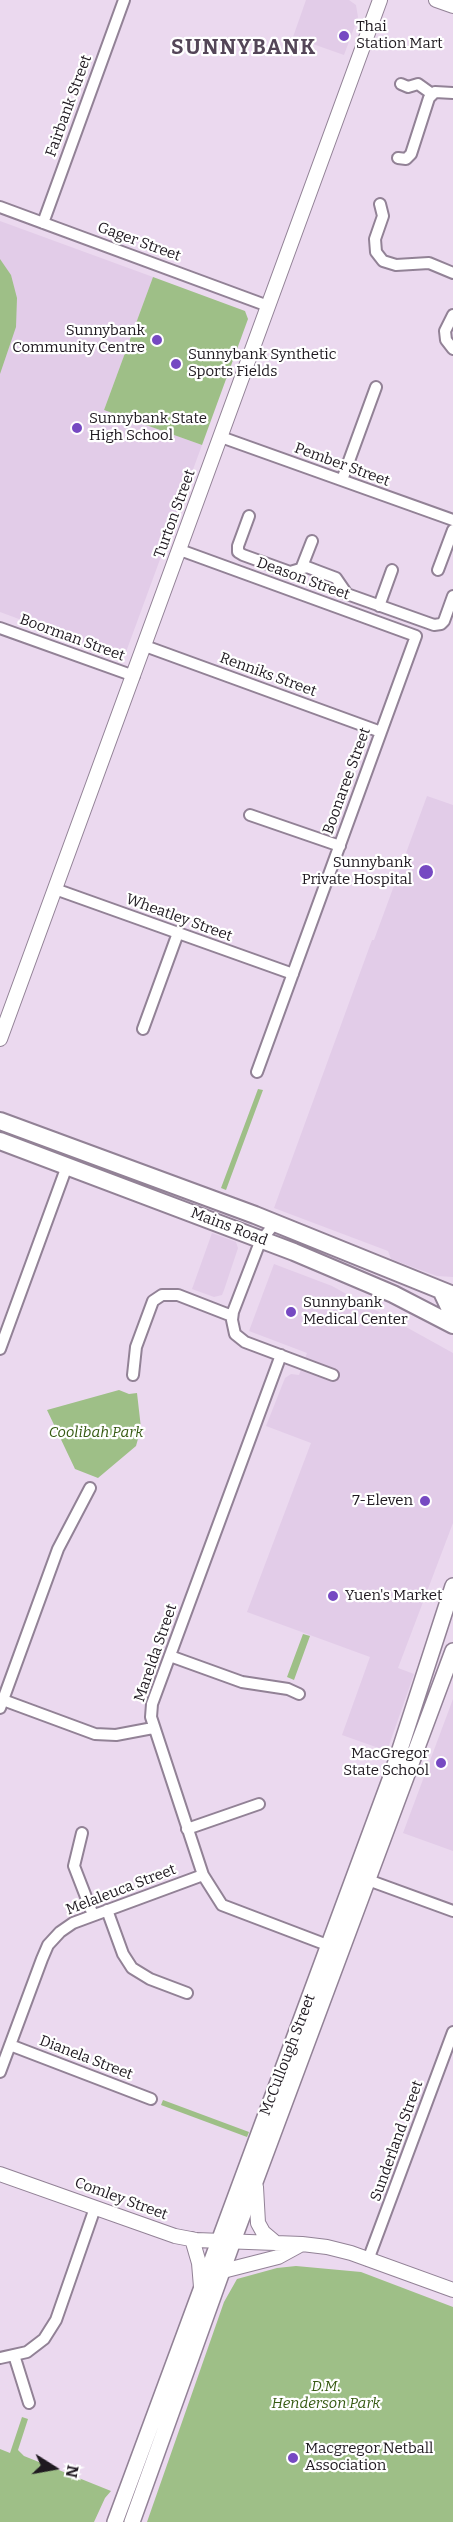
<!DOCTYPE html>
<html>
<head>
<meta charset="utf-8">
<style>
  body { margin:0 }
  #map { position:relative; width:453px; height:2522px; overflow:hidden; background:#ebd9ef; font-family:Bitter,serif }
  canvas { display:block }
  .north { position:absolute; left:24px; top:2438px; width:60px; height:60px; -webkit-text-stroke:4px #fff; paint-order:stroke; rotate:101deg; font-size:16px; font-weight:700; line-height:24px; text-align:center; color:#1f1920 }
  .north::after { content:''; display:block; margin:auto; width:21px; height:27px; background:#1f1920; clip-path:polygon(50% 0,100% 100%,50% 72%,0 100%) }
</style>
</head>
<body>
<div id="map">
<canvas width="453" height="2522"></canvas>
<div class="north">N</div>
</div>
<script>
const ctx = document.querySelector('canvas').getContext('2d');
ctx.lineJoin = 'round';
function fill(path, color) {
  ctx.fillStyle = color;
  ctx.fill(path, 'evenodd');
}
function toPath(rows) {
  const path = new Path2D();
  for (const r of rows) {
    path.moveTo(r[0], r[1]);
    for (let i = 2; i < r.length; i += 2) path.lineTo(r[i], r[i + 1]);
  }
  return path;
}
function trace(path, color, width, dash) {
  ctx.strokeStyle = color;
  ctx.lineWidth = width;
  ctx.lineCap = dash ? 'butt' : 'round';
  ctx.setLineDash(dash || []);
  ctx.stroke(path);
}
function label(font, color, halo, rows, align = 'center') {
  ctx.font = font + ' Bitter,serif';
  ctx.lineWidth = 4.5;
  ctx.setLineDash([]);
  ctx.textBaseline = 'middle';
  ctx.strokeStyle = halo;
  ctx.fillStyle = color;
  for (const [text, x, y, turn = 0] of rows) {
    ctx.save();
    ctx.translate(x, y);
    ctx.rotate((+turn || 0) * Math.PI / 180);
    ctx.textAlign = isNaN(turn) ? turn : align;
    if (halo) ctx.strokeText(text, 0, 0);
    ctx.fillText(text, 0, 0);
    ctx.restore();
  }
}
fill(toPath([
  [306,0,349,0,356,5,358,17,344,55,293,37],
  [0,221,153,277,104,410,202,445,126,652,119,656,0,612],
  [427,796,453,805,453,1277,437,1276,404,1264,391,1259,388,1251,274,1208,372,940,374,940],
  [212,1233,236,1242,238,1248,224,1290,222,1295,214,1297,192,1289],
  [274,1264,332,1286,453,1353,453,1523,398,1668,414,1674,387,1751,342,1735,370,1657,247,1612,311,1443,266,1426,285,1378,291,1374,299,1375,307,1353,249,1331],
  [453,1699,453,1851,403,1833]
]), '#e2cce8');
fill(toPath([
  [0,259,11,275,17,298,16,327,0,374],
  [153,277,245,311,248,319,202,445,104,410],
  [258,1089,263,1090,226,1190,221,1188],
  [119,1390,129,1394,137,1393,141,1428,136,1446,98,1478,75,1469,47,1410],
  [303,1634,310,1636,294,1680,287,1677],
  [163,2100,249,2132,247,2137,161,2105],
  [296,2266,361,2272,453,2307,453,2522,147,2522,224,2302,237,2279,277,2268],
  [22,2417,28,2419,18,2450,24,2456,111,2491,105,2498,94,2522,0,2522,0,2449,10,2453]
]), '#9ebf87');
const minor = toPath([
  [401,84,408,87,418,84,432,94],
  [398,158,406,159,411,154,429,98,435,92,453,93],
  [380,204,383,216,375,239,376,252,383,261,396,265,429,263,453,273],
  [0,207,268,306],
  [43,223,124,0],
  [453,315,445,331,446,340,453,349],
  [221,437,453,520],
  [342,480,376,387],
  [249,516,238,546,238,552,243,555,290,572,307,567,320,572,336,578,347,594,434,625,441,624,444,621,453,596],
  [180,550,416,636,257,1072],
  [301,569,312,541],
  [438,570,453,530],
  [379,606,392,570],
  [0,628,134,676],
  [145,646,381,732],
  [250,815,340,846],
  [55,889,293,974],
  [143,1029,178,933],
  [275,1223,260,1242,233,1312,232,1320,235,1334,245,1342,333,1375],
  [0,1349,67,1166],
  [281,1355,152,1704,151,1717,203,1875,222,1905,335,1948],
  [133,1375,136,1347,153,1301,162,1295,178,1295,232,1316],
  [170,1656,242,1682,288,1689,299,1694],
  [3,1700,95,1734,116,1735,153,1728],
  [0,1708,58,1549,90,1488],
  [187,1829,259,1804],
  [82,1833,74,1866,93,1915],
  [368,1880,453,1911],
  [107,1910,123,1954,132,1968,150,1979,187,1993],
  [10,2045,151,2099],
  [0,2072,42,1959,48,1945,60,1932,73,1923,203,1875],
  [368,2260,453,2032],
  [14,2355,29,2403],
  [0,2358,27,2352,44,2339,56,2320,95,2208]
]);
const tertiary = toPath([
  [436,0,453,6],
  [0,1039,380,0],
  [0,2174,175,2236,196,2240,302,2244,327,2247,351,2253,453,2290],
  [256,2187,258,2223,263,2232,276,2243],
  [192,2239,199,2263,201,2287],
  [223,2271,278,2257,300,2245]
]);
const secondary = toPath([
  [115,2522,391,1777,453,1586],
  [132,2522,233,2241,453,1651]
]);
const primary = toPath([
  [0,1121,255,1215,453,1295],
  [0,1141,294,1252,393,1294,453,1325],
  [442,1292,449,1307,453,1309]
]);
trace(minor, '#928296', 14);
trace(tertiary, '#928296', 16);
trace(secondary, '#928296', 18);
trace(primary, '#928296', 20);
trace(minor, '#fff', 10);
trace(tertiary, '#fff', 14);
trace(secondary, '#fff', 15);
trace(primary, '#fff', 16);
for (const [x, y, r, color] of [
  [344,36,6,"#7649c2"],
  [157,340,6,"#7649c2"],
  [176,364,6,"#7649c2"],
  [77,428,6,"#7649c2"],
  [426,872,8,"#7649c2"],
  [291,1312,6,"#7649c2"],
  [425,1501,6,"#7649c2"],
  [333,1596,6,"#7649c2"],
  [441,1763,6,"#7649c2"],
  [293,2458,6,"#7649c2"]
]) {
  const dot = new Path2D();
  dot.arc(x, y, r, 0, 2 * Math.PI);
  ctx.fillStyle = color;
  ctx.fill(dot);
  trace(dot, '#fff', 2);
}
label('15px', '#1f1920', '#fff', [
  ["Thai",356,27],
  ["Station Mart",356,44],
  ["Sunnybank",145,331,"right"],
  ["Community Centre",145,348,"right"],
  ["Sunnybank Synthetic",188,355],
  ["Sports Fields",188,372],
  ["Sunnybank State",89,419],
  ["High School",89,436],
  ["Sunnybank",412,863,"right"],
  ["Private Hospital",412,880,"right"],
  ["Sunnybank",303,1303],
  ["Medical Center",303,1320],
  ["7-Eleven",413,1501,"right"],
  ["Yuen's Market",345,1596],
  ["MacGregor",429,1754,"right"],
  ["State School",429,1771,"right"],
  ["Macgregor Netball",305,2449],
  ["Association",305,2466]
], 'left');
label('15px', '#1f1920', '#fff', [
  ["Fairbank Street",69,106,-70],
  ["Gager Street",139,242,20],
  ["Pember Street",342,465,20],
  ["Turton Street",175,514,-70],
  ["Deason Street",303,579,20],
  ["Boorman Street",72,638,20],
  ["Renniks Street",268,675,20],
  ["Boonaree Street",347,781,-70],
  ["Wheatley Street",179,918,20],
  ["Mains Road",229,1227,21],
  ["Marelda Street",156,1653,-71],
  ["Melaleuca Street",121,1890,-21],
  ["McCullough Street",288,2055,-69],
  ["Dianela Street",86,2058,21],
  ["Sunderland Street",397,2141,-70],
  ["Comley Street",121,2199,20]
]);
label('italic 15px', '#365a12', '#fff', [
  ["Coolibah Park",96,1433],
  ["D.M.",326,2387],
  ["Henderson Park",326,2404]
]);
ctx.letterSpacing = '1.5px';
label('bold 21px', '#544658', '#fff', [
  ["SUNNYBANK",244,48]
]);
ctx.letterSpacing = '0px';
</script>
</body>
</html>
